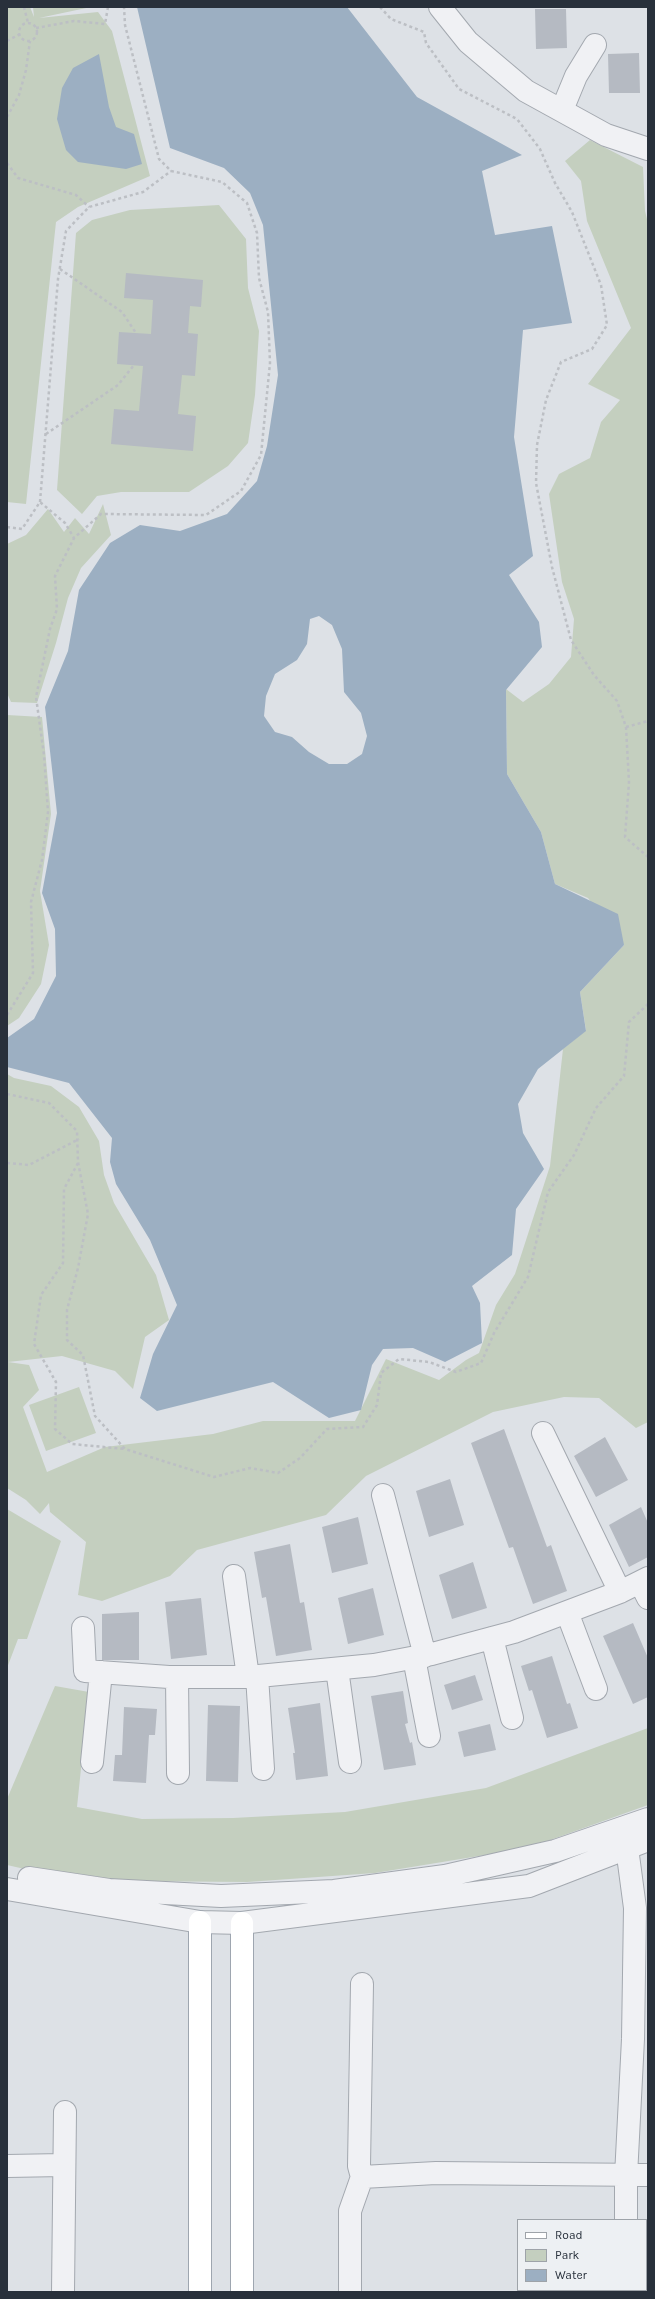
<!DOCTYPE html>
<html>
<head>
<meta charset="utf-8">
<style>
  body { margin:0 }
  #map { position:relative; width:655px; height:2299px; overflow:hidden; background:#dde1e6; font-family:Karla,sans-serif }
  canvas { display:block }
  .frame { position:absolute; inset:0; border:8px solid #28303b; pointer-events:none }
  .legend { position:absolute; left:517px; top:2219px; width:130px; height:72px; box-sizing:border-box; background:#edf0f3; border:1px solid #9ea3a9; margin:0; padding:5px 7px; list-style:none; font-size:12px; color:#28303b }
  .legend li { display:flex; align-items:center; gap:8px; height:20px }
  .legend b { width:20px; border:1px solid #9ea3a9 }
</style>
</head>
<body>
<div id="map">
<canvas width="655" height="2299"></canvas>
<div class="frame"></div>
<ul class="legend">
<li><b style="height:5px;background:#fff"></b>Road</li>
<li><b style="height:11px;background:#c4cfbf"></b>Park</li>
<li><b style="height:11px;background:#9cafc2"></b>Water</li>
</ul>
</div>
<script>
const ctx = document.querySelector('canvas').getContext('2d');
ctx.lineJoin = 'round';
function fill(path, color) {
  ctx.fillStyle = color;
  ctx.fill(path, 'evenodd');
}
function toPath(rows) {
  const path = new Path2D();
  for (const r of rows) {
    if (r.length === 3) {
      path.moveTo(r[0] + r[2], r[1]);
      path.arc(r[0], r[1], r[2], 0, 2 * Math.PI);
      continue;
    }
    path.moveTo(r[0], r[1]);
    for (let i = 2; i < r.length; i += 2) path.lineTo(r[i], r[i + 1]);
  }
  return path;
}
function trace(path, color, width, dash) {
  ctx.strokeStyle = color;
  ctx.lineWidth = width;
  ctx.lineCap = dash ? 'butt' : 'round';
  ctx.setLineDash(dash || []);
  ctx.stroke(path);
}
fill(toPath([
  [7,7,30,7,34,17,33,7,91,7,39,18,98,12,112,31,150,176,78,207,56,222,26,504,7,502],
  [590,140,643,167,645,211,648,223,648,1422,636,1428,599,1398,564,1397,493,1412,366,1476,326,1515,197,1550,170,1576,102,1601,78,1595,86,1542,50,1512,49,1503,40,1514,26,1500,7,1488,7,1074,14,1078,51,1086,79,1107,99,1141,104,1175,114,1203,156,1275,169,1320,145,1337,133,1389,115,1371,62,1356,8,1362,29,1365,39,1390,23,1407,47,1472,105,1447,213,1434,263,1421,355,1421,386,1359,439,1380,466,1360,479,1353,496,1305,515,1274,550,1166,563,1049,586,1030,580,992,624,945,588,898,555,884,541,832,507,774,506,689,523,702,549,684,571,657,574,619,562,582,549,494,559,474,590,458,601,422,620,400,588,384,631,328,587,221,581,181,565,161],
  [219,205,246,239,248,288,259,331,255,395,248,443,228,466,189,492,121,492,97,496,82,514,57,490,76,233,92,220,130,210],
  [103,504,111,535,81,568,68,598,56,643,37,703,11,702,7,693,7,544,26,535,48,509,64,532,75,518,89,534],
  [7,715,42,717,51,814,40,891,49,945,41,984,19,1018,7,1026],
  [79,1387,96,1433,46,1451,29,1405],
  [7,1509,61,1541,27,1639,18,1639,7,1668],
  [55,1686,89,1692,77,1807,142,1819,233,1818,345,1812,486,1788,648,1728,648,1805,528,1848,375,1873,247,1882,125,1881,79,1874,38,1872,7,1865,7,1799]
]), '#c4cfbf');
fill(toPath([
  [137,7,347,7,417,97,522,155,482,171,495,235,552,226,572,323,523,330,514,437,533,556,509,575,539,622,542,647,506,690,507,774,541,832,555,884,618,914,624,945,580,992,586,1031,538,1069,518,1104,523,1133,544,1169,516,1209,512,1255,472,1286,480,1303,482,1343,445,1362,413,1348,383,1349,372,1365,361,1410,329,1418,273,1382,157,1411,140,1398,153,1354,177,1305,150,1240,116,1184,110,1162,112,1138,69,1083,7,1067,7,1038,34,1019,56,976,55,929,42,893,57,813,45,707,68,651,79,590,110,543,140,525,180,531,227,514,257,481,267,446,278,375,263,225,250,193,224,168,170,148],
  [319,616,332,625,342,649,344,692,361,713,367,736,362,754,347,764,329,764,309,752,292,737,275,732,264,716,266,696,275,674,297,660,307,644,310,619],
  [99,54,109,107,116,127,134,134,142,164,126,169,78,162,66,150,57,119,62,88,73,68]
]), '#9cafc2');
fill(toPath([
  [535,9,566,9,567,48,536,49],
  [639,53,640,93,609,93,608,54],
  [126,273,203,280,201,307,190,306,188,333,198,334,195,376,182,375,178,414,196,416,193,451,111,444,114,409,139,411,143,366,117,364,119,332,151,334,153,300,124,298],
  [504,1429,547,1547,551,1545,567,1591,533,1604,513,1547,509,1548,471,1443],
  [605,1437,628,1480,596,1497,574,1456],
  [450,1479,464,1525,429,1537,416,1491],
  [641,1507,648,1523,648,1557,629,1567,609,1525],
  [358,1517,368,1564,332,1573,322,1527],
  [290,1544,300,1603,304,1602,312,1650,276,1656,266,1597,262,1598,254,1552],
  [473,1562,487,1608,452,1619,439,1575],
  [373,1588,384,1635,348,1644,338,1598],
  [201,1598,207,1655,171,1659,165,1602],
  [139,1612,139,1660,102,1660,102,1614],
  [633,1623,648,1658,648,1697,633,1704,603,1636],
  [552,1656,567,1704,570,1703,578,1728,547,1738,532,1690,529,1691,521,1666],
  [475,1675,483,1700,452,1710,444,1685],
  [403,1691,408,1723,405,1724,410,1743,412,1742,416,1765,384,1770,371,1696],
  [320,1703,328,1776,296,1780,293,1753,295,1753,288,1708],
  [208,1705,240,1706,238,1782,206,1781],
  [124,1707,157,1709,155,1735,149,1735,146,1783,113,1781,115,1755,122,1755],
  [490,1724,496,1750,464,1757,458,1732]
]), '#b5bac2');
const minor = toPath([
  [440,7,468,42,526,91,606,135,648,149],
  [562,110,576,76,595,45],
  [543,1433,620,1592],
  [383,1495,425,1656],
  [234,1576,248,1677],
  [640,1582,648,1598],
  [567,1612,596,1689],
  [83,1628,85,1671,169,1677,248,1677,374,1665,432,1654,514,1632,620,1592,648,1578],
  [492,1638,512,1718],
  [414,1658,429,1736],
  [337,1669,350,1762],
  [257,1676,263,1769],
  [177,1677,178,1773],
  [92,1762,101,1672],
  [29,1878,109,1890,221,1896,334,1891,445,1876,555,1851,648,1819],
  [7,1889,200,1922,242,1923,529,1886,648,1840],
  [7,2166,63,2165],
  [362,2177,436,2173,648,2175],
  [626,2220,626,2176,633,2039,635,1908,627,1848],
  [627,2290,627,2292],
  [63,2292,65,2112],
  [350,2292,350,2211,362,2177,359,2166,362,1984]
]);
const major = toPath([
  [200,1922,200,2292],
  [242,2292,242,1923]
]);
trace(minor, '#a3a8af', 24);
trace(major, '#9ea6b0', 24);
trace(toPath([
  [24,7,28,23],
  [380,7,391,19,424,32,426,43,459,89,517,119,540,149,555,183,572,212,601,285,607,325,592,349,561,362,546,400,537,445,536,483,552,567,571,640,594,675,617,701,626,727,629,782,625,837,648,857],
  [28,32,9],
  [36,28,74,21,105,24,108,7],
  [7,41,20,34],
  [7,117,19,95,26,70,30,41],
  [7,163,18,178,76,195,89,207],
  [60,269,122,312,136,333],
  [46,434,118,385,134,365],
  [40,502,58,279,66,231,89,207,143,192,171,171],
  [7,527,22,529,40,502,65,523,74,538],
  [626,727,648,721],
  [7,1015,33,973,31,902,42,860,48,812,44,755,36,697,50,629,57,609,55,576,74,538,101,514,206,515,241,491,261,455,270,363,268,312,259,278,257,233,247,203,222,182,171,171,159,159,125,25,124,7],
  [7,1094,49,1103,77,1131,78,1162,88,1214,78,1268,67,1310,67,1340,83,1355,95,1416,125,1449,214,1477,250,1468,278,1473,300,1458,327,1429,363,1427,377,1405,381,1373,399,1359,429,1362,456,1372,481,1363,494,1333,528,1277,548,1192,574,1155,596,1108,624,1076,629,1022,648,1004],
  [7,1163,29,1165,79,1139],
  [78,1163,64,1189,63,1263,41,1295,34,1344,56,1382,55,1429,72,1444,125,1449]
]), '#bcbfc4', 2.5, [3, 3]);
trace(minor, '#f0f1f4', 22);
trace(major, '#fff', 22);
</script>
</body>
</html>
